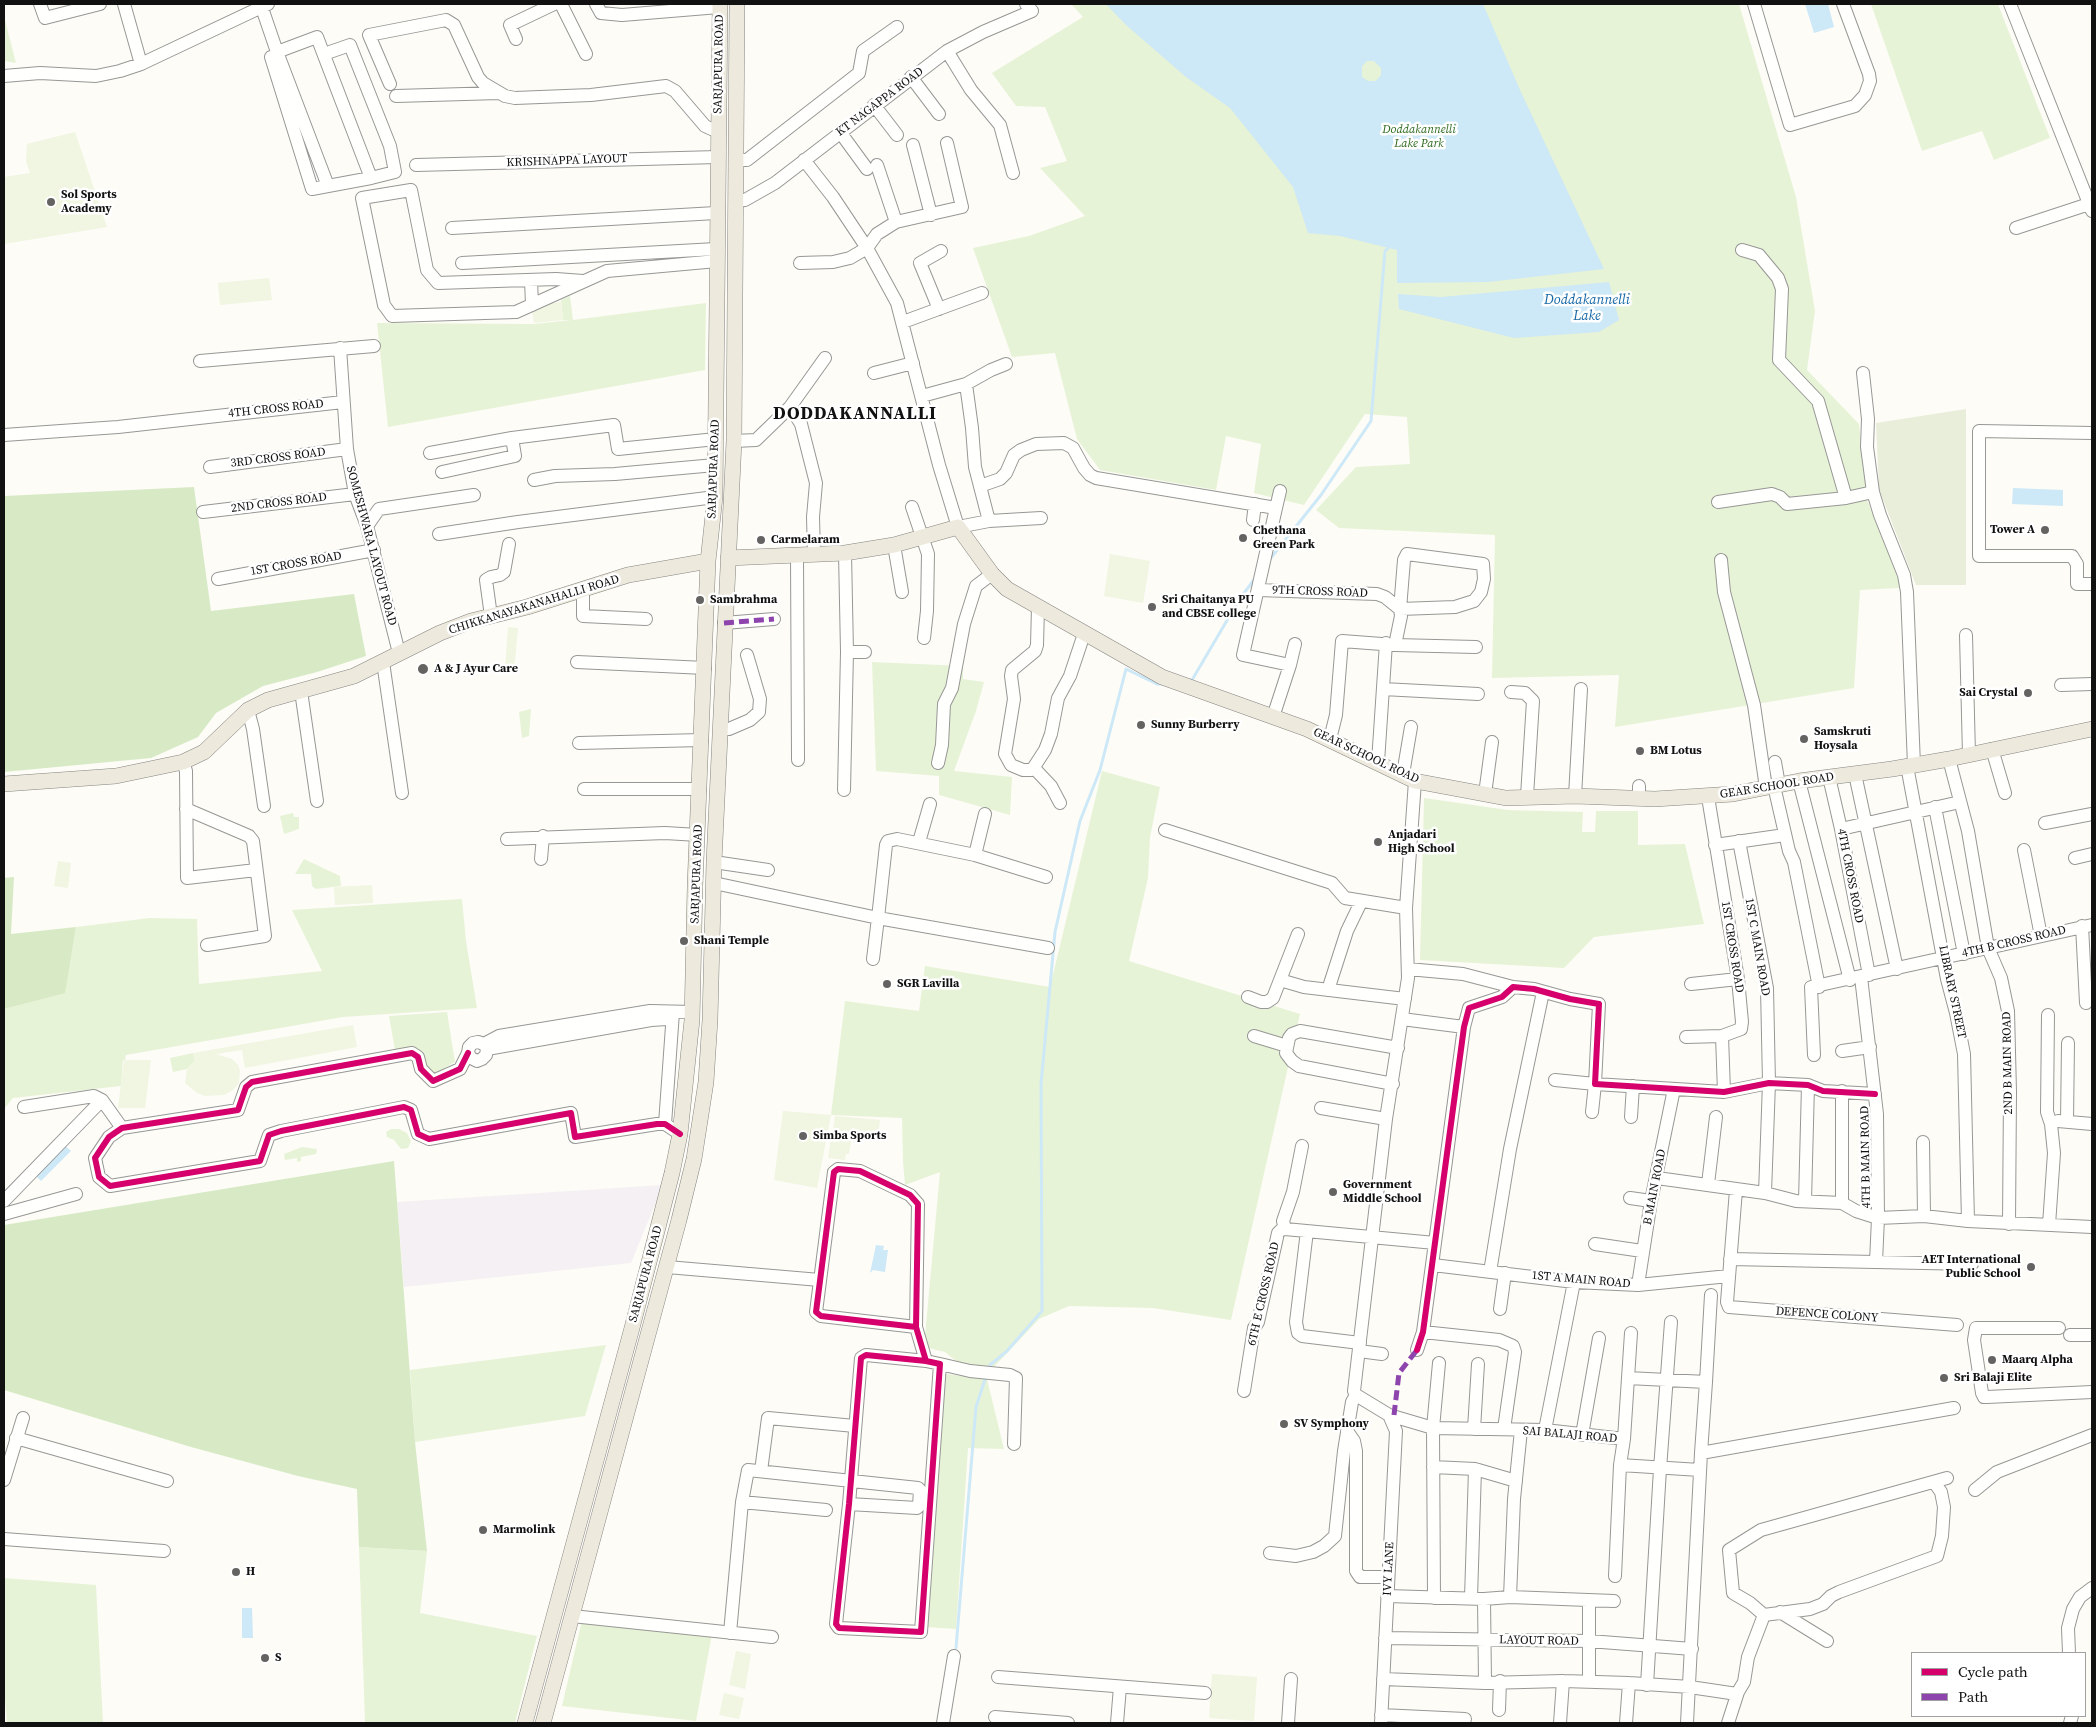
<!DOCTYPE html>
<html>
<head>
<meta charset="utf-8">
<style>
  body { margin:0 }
  #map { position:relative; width:2096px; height:1727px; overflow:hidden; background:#fdfcf7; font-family:"Source Serif 4",serif }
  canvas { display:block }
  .frame { position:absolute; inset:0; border:5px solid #111; pointer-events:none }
  .legend { position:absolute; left:1911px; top:1652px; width:175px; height:65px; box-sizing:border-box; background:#fff; border:1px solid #a0a0a0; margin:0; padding:6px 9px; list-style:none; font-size:15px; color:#111 }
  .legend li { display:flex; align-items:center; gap:10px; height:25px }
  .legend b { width:25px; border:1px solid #a0a0a0 }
</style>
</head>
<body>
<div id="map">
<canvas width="2096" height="1727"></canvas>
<div class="frame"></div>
<ul class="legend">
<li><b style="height:6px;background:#d6006c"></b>Cycle path</li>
<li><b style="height:6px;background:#8e44ad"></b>Path</li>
</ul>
</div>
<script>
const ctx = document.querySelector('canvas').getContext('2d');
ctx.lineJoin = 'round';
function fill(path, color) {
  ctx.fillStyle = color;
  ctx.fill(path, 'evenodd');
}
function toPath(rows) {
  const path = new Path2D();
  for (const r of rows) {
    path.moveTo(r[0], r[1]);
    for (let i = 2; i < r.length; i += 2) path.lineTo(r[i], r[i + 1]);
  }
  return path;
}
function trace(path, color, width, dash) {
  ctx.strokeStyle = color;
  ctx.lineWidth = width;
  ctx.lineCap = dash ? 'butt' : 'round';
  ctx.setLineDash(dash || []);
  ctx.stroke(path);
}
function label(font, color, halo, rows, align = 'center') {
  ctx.font = font + ' "Source Serif 4",serif';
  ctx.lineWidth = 5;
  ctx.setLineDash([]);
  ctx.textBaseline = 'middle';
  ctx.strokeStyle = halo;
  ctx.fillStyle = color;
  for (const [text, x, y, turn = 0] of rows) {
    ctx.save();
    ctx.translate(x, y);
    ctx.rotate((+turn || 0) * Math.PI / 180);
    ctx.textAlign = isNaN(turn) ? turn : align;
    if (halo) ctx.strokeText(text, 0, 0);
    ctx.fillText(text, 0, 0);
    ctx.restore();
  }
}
fill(toPath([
  [663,1185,631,1263,404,1287,397,1202]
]), '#f5f0f3');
fill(toPath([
  [1071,4,1739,4,1796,197,1815,311,1807,370,1859,424,1867,500,1899,579,1899,588,1860,590,1854,688,1615,727,1619,675,1492,678,1495,535,1339,528,1316,510,1356,467,1410,464,1407,417,1365,414,1304,505,1254,493,1261,444,1226,436,1216,490,1100,470,1077,439,1055,353,1012,357,973,248,1029,236,1085,216,1040,168,1067,161,1045,107,1016,106,992,73,1083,17],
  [1871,4,1998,4,2050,138,1994,160,1982,131,1922,151],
  [4,16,16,63,4,61],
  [570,296,573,320,706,303,705,370,388,427,377,323,535,324,571,320,563,320,561,300],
  [872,662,963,666,963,679,984,682,976,711,954,771,1012,777,1010,815,939,795,939,776,876,771],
  [531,709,529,736,522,738,519,712],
  [1102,771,1160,787,1150,837,1148,878,1129,961,1300,1014,1231,1320,1153,1308,1069,1306,1039,1319,993,1368,960,1364,945,1352,924,1347,940,1172,905,1185,903,1161,902,1118,831,1115,845,1001,919,1011,925,966,1050,987],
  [1424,798,1508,810,1583,812,1582,832,1595,832,1596,811,1638,811,1638,845,1685,844,1704,924,1594,937,1564,968,1420,960],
  [293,813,294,817,299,817,299,829,284,834,280,816],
  [304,859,340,876,341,886,316,889,312,886,311,874,295,874],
  [462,899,466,941,477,1008,343,1017,126,1055,125,1060,123,1060,121,1086,13,1098,4,1109,4,1009,64,992,76,927,150,918,197,919,199,984,322,971,292,910],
  [447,1012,455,1062,437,1072,432,1072,428,1069,424,1055,420,1051,395,1050,389,1016],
  [193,1053,195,1061,187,1069,173,1072,170,1058],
  [391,1129,399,1129,407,1133,411,1141,408,1148,401,1149,394,1140,387,1137,386,1132],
  [302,1147,317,1149,316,1154,301,1157,301,1161,297,1162,297,1158,285,1160,284,1154],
  [606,1345,585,1416,415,1442,410,1370],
  [946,1374,987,1379,1004,1449,968,1448,956,1629,926,1627],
  [359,1547,427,1551,420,1613,537,1636,515,1723,365,1723],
  [4,1578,96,1585,103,1723,7,1723,4,1688],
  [582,1620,712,1634,696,1721,562,1706]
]), '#e7f3d7');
fill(toPath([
  [194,487,211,611,354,594,366,656,317,672,263,686,216,713,198,737,151,758,4,772,4,496],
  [14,877,11,934,76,927,65,993,4,1009,4,878],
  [394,1161,415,1442,427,1551,359,1547,357,1489,298,1476,191,1447,4,1390,4,1225]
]), '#d8eac5');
fill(toPath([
  [1966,409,1966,585,1916,585,1879,489,1876,423]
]), '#e9eedb');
fill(toPath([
  [75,132,107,227,4,244,4,177,30,173,26,161,27,144],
  [269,278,272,300,220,305,218,283],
  [561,302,563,320,534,323,531,306],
  [1110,554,1150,561,1143,603,1104,596],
  [508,627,518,628,514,671,505,670],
  [58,861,71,863,68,888,54,886],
  [372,885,373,903,335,905,334,887],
  [353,1025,357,1047,245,1068,242,1050,216,1054,232,1059,238,1065,240,1071,239,1083,233,1090,224,1095,205,1096,197,1093,185,1083,187,1069,195,1061,193,1053],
  [124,1060,151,1060,145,1108,118,1108],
  [783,1111,831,1115,817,1188,774,1180],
  [835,1116,880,1120,877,1141,832,1136],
  [831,1138,851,1141,849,1154,846,1154,845,1160,828,1158],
  [736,1651,751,1654,745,1689,729,1685],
  [1212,1674,1257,1677,1254,1721,1209,1718],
  [724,1693,744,1698,739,1719,719,1715]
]), '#f0f6e1');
fill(toPath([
  [1106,4,1483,4,1520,90,1604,269,1488,282,1397,283,1397,250,1340,236,1308,233,1293,187,1230,108,1186,77,1126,25],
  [1367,61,1374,61,1381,68,1381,75,1376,81,1368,81,1362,77,1362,66],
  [1805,4,1828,4,1834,27,1814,33],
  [1609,282,1619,320,1599,332,1514,338,1399,309,1398,294,1441,297],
  [2013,488,2063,490,2063,506,2012,504],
  [62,1143,71,1151,41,1181,33,1173],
  [876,1245,884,1246,883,1250,888,1250,885,1272,873,1270,870,1273],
  [242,1608,252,1608,253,1638,242,1638]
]), '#cde8f7');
trace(toPath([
  [1270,559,1321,495,1371,421,1385,251,1390,246],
  [1189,680,1192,680,1239,600,1256,577],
  [988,1370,990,1365,1007,1351,1042,1311,1041,1084,1055,932,1080,821,1100,770,1126,669,1157,684,1163,684],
  [956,1648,976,1407,986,1376]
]), '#cde8f7', 3);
const minor = toPath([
  [40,4,45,18,100,4],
  [124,4,141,64],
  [561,4,586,54],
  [596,4,601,13,622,15,719,7],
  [1754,4,1790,125,1855,106,1865,95,1870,81,1869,74,1843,4],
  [2010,4,2092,211],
  [262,8,277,52,328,186,371,178,317,37,277,52],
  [516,39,510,25,554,4],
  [947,51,971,90,1000,125,1013,173],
  [324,54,350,45,390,146,395,172,371,178],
  [271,57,312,189,328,186],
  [4,76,40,73,96,76,120,71,141,64,268,4],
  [911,77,939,114],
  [390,84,369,35,446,20,454,25,478,77,483,83,505,96,515,98,591,95,666,86,675,91,705,126,718,132],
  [396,96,499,93],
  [874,105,897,135],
  [840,132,867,169],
  [913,145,931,215],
  [735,160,747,160,859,73,863,51,897,27],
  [804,160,833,197,867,248,897,303,939,465,958,527,989,521,975,467,972,428,966,384,991,370,1006,364],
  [416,165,718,157],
  [877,165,896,222],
  [735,201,745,200,775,183,947,51,983,32,1032,11,1026,4],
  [452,228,716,213],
  [2016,228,2092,203],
  [1742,250,1759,255,1778,278,1782,289,1779,360,1818,401,1846,498],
  [462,263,716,249],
  [800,263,833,262,850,258,867,248,877,234,896,222,962,207,947,143],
  [531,280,532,305],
  [583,281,556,279,438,283,427,270,411,190,362,198,384,305,392,316,516,312,607,271,717,261],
  [939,309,920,263,941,251],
  [903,322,982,293],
  [340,348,347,449,355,494,367,526,399,653],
  [200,361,374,346],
  [874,373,913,363],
  [1863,373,1868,419,1867,447,1873,492,1880,515,1904,575,1907,592,1914,765],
  [922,396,966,384],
  [790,407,801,424,816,483,813,517,814,554],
  [2092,433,1979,431,1979,556,2072,556,2077,564,2077,584,2092,584],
  [4,435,118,427,343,402],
  [734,441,756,440,790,407,825,358],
  [430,453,512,438,614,425,618,449,716,439],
  [210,467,347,449],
  [442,472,515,456,512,438],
  [534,480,555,476,615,474,715,465],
  [980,486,1000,479,1006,473,1014,455,1021,450,1036,444,1064,443,1073,448,1084,468,1090,475,1096,478,1276,508,1243,655,1290,665,1273,717],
  [1718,502,1772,494,1780,497,1787,504,1846,498,1873,492],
  [912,507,928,554,927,611,924,638],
  [1276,508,1280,491],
  [203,512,355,494],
  [1253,520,1255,504],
  [989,521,1041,518],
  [367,526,379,509,474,495],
  [439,534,518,522,715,497],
  [894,545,902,592],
  [797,556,798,760],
  [1721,560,1724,592,1754,705,1766,788],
  [218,579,374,550],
  [583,590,583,616,646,619],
  [1258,590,1377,594,1385,597,1400,609],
  [1038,607,1037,645,1035,651,1012,670,1011,676,1014,699,1005,754,1011,765,1023,770,1032,770,1045,750,1051,734,1058,698,1070,676,1084,634],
  [491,616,486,580,491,577,500,575,504,572,509,544],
  [724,623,774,619],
  [1966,635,1969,755],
  [1395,645,1401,616,1400,609,1404,560,1407,554,1483,564,1484,579,1481,592,1474,601,1455,607,1400,609],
  [847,652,865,652],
  [383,662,402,793],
  [577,662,705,668],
  [1290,665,1295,644],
  [2061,685,2092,684],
  [1383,689,1478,694],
  [301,691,317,801],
  [1511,692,1525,693,1533,701,1527,796],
  [248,710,253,729,264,806],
  [720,729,729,729,750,720,759,712,760,699,747,655],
  [1330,739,1336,715,1342,641,1395,645,1476,647],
  [579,743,702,740],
  [1992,749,2005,793],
  [1949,759,1968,831,1988,948,2001,978,2008,1011,2010,1092,2009,1224],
  [183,762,186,771,187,878,256,870],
  [1378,762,1386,643],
  [1775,762,1779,785],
  [938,763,942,745,944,704,952,688,964,624,976,586,992,574],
  [1907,766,1947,979,1956,1013,1964,1054,1968,1221],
  [1034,768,1051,786,1060,803],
  [1403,774,1411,727],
  [1855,774,1897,969],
  [1829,777,1841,829,1869,975],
  [1799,781,1850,980],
  [1774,786,1789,851,1794,862,1819,987],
  [584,789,700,789],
  [844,790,847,652,845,553],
  [1485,794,1492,742],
  [1575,796,1581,689],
  [1708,797,1738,979,1742,1022,1741,1029,1722,1036,1724,1092],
  [1639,798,1639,786],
  [1935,807,1964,954],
  [186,809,249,836,253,841,265,936,207,945],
  [2045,823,2092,814],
  [1841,829,1960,802],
  [1165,830,1332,883,1345,898,1406,908],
  [507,839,665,833,698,835],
  [1739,841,1767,988,1769,1083,1765,1193],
  [919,842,930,804],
  [1715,845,1785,835],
  [2024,850,2041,936],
  [975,855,985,814],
  [2075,858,2092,854],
  [541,859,543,836],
  [714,862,768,870],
  [714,883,878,918,886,845,888,841,897,839,975,855,1046,877],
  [2082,926,2086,1003],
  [873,959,878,918,1048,948],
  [1408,969,1463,974,1513,987],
  [1861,977,1877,1114,1878,1218,1876,1262],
  [1280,980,1304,987,1405,999],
  [1691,984,1738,979],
  [1328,990,1347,931,1361,902],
  [1248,997,1261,1002,1267,1002,1273,998,1298,934],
  [2048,1015,2047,1112,2051,1124,2054,1153,2049,1225],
  [1402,1019,1464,1027],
  [1254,1036,1287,1046],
  [1686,1037,1722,1036],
  [484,1044,487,1049,486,1055,482,1059,477,1061,471,1058,468,1053,469,1047,473,1043,478,1042,484,1044,499,1036,650,1011,693,1012],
  [487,1049,651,1020,667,1019],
  [1842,1051,1870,1047],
  [468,1053,460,1069,433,1081,421,1069,418,1057,412,1053,252,1082,246,1087,238,1110,122,1128,109,1137,95,1158,99,1177,110,1186,260,1161,269,1135,281,1131,404,1107,411,1110,418,1134,429,1139,571,1113,575,1137,657,1124,665,1124,680,1134],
  [1814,1055,1811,987,2092,925],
  [1555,1080,1595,1084,1592,1112],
  [1393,1084,1299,1066,1292,1061,1286,1053,1289,1038,1292,1034,1300,1031,1398,1048],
  [24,1107,94,1096,102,1100,122,1128],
  [1321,1108,1386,1119],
  [1631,1117,1633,1086],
  [2058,1121,2092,1124],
  [2067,1122,2068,1043],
  [665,1124,673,1012],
  [1923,1142,1924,1216],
  [1657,1178,1765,1193,1796,1201,1842,1203,1856,1211,1878,1218,1924,1216,1968,1221,2092,1227],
  [1708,1184,1716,1117],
  [1736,1190,1727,1302,1729,1307,1957,1325],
  [1630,1198,1651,1201],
  [4,1201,102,1100],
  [1805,1201,1808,1085],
  [1842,1203,1842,1091],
  [4,1214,76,1194],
  [1285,1229,1283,1221,1293,1192,1302,1146],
  [1307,1231,1296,1322,1298,1333,1302,1336,1360,1343],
  [1595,1244,1642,1251],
  [1730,1259,1972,1264],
  [1433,1265,1574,1282,1638,1285,1729,1276],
  [667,1267,820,1280],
  [1490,1272,1510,1149,1543,992],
  [1638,1285,1651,1201,1674,1089],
  [1500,1309,1505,1273],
  [916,1327,821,1316,816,1312,834,1172,838,1169,860,1171,910,1195,918,1204,916,1327,926,1361,940,1364,921,1632,839,1628,836,1624,849,1504,861,1358,866,1355,926,1361],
  [2059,1328,1976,1328,1974,1340,1982,1393,1984,1397,1987,1397,2092,1392],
  [1423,1332,1499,1340,1513,1346,1515,1352,1504,1429],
  [2070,1335,2092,1335],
  [1417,1350,1423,1332,1464,1027,1469,1008,1502,997,1513,987,1534,989,1570,999,1599,1004,1595,1084,1724,1092,1769,1083,1808,1085,1823,1091,1875,1094],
  [1359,1351,1382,1354],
  [940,1364,970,1371,1010,1375,1016,1378,1014,1444],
  [1628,1378,1631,1333],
  [1706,1382,1711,1295],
  [1244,1391,1254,1328,1258,1322,1278,1233,1281,1230,1285,1229,1435,1243],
  [1356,1395,1389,1415,1433,1428,1545,1430,1624,1439,1628,1378,1706,1382,1701,1453,1954,1408],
  [1474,1429,1478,1364],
  [1545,1430,1574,1282],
  [1347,1431,1354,1441,1356,1451,1356,1571,1360,1577,1388,1577],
  [1582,1435,1599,1338],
  [16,1438,167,1481],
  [1620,1465,1700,1470],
  [1433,1467,1475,1469,1516,1481],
  [761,1471,768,1418,855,1426],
  [4,1480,23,1418],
  [1975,1490,1997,1472,2092,1435],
  [742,1502,826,1510],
  [4,1539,164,1551],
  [1270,1553,1296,1556,1313,1552,1324,1546,1335,1536,1344,1451,1352,1402,1356,1395,1354,1391,1386,1119,1408,978,1406,908,1415,781],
  [1615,1576,1620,1465,1624,1439],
  [1387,1596,1484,1599,1510,1597,1614,1601],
  [1510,1597,1514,1499,1521,1430],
  [1434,1598,1433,1428,1439,1363],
  [1471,1598,1475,1469],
  [1484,1599,1485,1683],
  [1780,1612,1827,1641],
  [1764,1615,1810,1609,1823,1604,1831,1596,1839,1592,1937,1556,1942,1536,1944,1507,1941,1492,1934,1482],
  [572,1616,772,1637],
  [730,1633,742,1502,748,1470,918,1488,920,1490,919,1506,917,1508,849,1504],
  [1385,1638,1589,1641,1692,1649],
  [2069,1653,2068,1628,2073,1609,2080,1597,2092,1588],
  [998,1677,1205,1693],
  [1383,1679,1485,1683,1563,1681,1629,1683,1690,1687,1737,1694],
  [1589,1682,1589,1600],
  [1647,1685,1660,1469,1671,1322],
  [1499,1710,1500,1681],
  [1381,1715,1465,1719],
  [995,1717,1068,1723],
  [943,1723,954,1656],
  [1117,1723,1120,1687],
  [1288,1723,1291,1679],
  [1381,1723,1396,1431,1389,1415],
  [1560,1723,1563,1681],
  [1626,1723,1629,1683],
  [1687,1723,1701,1453],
  [1728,1723,1738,1692,1744,1682,1748,1657,1764,1615,1750,1603,1733,1593,1729,1550,1761,1530,1947,1478],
  [2070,1723,2072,1716]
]);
const major = toPath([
  [728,558,845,553,894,545,958,527,992,574,1007,589,1162,677,1307,729,1415,781,1506,798,1575,796,1655,799,1733,794,1799,781,1892,769,1949,759,2092,729],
  [4,784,116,776,183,762,204,752,248,710,268,700,354,676,440,633,471,621,527,607,628,575,708,561],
  [525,1723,632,1328,672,1173,680,1134,692,1020,695,886,708,561,715,497,720,4],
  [543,1723,679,1220,694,1159,706,1082,710,1020,714,862,734,441,737,4]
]);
trace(minor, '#979795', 14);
trace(major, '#858482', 16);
trace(minor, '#fffffe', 12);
trace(major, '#ede9dc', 15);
trace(toPath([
  [724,623,774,619],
  [1394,1415,1399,1373,1417,1350]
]), '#8e44ad', 5, [10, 5]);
trace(toPath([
  [468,1053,460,1069,433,1081,421,1069,418,1057,412,1053,252,1082,246,1087,238,1110,122,1128,109,1137,95,1158,99,1177,110,1186,260,1161,269,1135,281,1131,404,1107,411,1110,418,1134,429,1139,571,1113,575,1137,657,1124,665,1124,680,1134],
  [916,1327,821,1316,816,1312,834,1172,838,1169,860,1171,910,1195,918,1204,916,1327,926,1361,940,1364,921,1632,839,1628,836,1624,849,1504,861,1358,866,1355,926,1361],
  [1417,1350,1423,1332,1464,1027,1469,1008,1502,997,1513,987,1534,989,1570,999,1599,1004,1595,1084,1724,1092,1769,1083,1808,1085,1823,1091,1875,1094]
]), '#d6006c', 6);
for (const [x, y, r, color] of [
  [51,202,5,"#646362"],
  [2045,530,5,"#646362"],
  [1243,538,5,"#646362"],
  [761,540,5,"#646362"],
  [700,600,5,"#646362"],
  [1152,607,5,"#646362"],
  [423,669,6,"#646362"],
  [2028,693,5,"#646362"],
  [1141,725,5,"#646362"],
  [1804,739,5,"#646362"],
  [1640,751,5,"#646362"],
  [1378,842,5,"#646362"],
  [684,941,5,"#646362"],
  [887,984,5,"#646362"],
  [803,1136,5,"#646362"],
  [1333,1192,5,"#646362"],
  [2031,1267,5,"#646362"],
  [1992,1360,5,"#646362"],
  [1944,1378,5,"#646362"],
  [1284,1424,5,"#646362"],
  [483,1530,5,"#646362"],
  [236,1572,5,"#646362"],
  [265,1658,5,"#646362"]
]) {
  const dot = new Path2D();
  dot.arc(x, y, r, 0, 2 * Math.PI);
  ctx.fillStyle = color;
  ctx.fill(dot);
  trace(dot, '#fff', 2);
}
label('12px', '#111', '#fff', [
  ["SARJAPURA ROAD",719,64,-89],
  ["KT NAGAPPA ROAD",880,102,-37],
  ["KRISHNAPPA LAYOUT",567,161,-2],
  ["4TH CROSS ROAD",276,409,-6],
  ["3RD CROSS ROAD",278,458,-7],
  ["SARJAPURA ROAD",714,469,-88],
  ["2ND CROSS ROAD",279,503,-7],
  ["SOMESHWARA LAYOUT ROAD",371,546,75],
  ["1ST CROSS ROAD",296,564,-10],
  ["9TH CROSS ROAD",1320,592,2],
  ["CHIKKANAYAKANAHALLI ROAD",534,605,-17],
  ["GEAR SCHOOL ROAD",1366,756,25],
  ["GEAR SCHOOL ROAD",1777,786,-9],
  ["SARJAPURA ROAD",697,874,-88],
  ["4TH CROSS ROAD",1850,876,79],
  ["4TH B CROSS ROAD",2014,942,-13],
  ["1ST CROSS ROAD",1732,947,81],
  ["1ST C MAIN ROAD",1757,947,80],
  ["LIBRARY STREET",1952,992,78],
  ["2ND B MAIN ROAD",2008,1063,-91],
  ["4TH B MAIN ROAD",1866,1157,-91],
  ["B MAIN ROAD",1655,1187,-79],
  ["SARJAPURA ROAD",646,1274,-75],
  ["1ST A MAIN ROAD",1581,1280,5],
  ["6TH E CROSS ROAD",1264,1294,-77],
  ["DEFENCE COLONY",1827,1315,4],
  ["SAI BALAJI ROAD",1570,1435,5],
  ["IVY LANE",1389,1569,-87],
  ["LAYOUT ROAD",1539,1641,1]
]);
label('italic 12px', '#2f6b1f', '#fff', [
  ["Doddakannelli",1419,130],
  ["Lake Park",1419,144]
]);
label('bold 12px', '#111', '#fff', [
  ["Sol Sports",61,195],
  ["Academy",61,209],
  ["Tower A",2035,530,"right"],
  ["Chethana",1253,531],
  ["Green Park",1253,545],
  ["Carmelaram",771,540],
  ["Sambrahma",710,600],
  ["Sri Chaitanya PU",1162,600],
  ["and CBSE college",1162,614],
  ["A & J Ayur Care",434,669],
  ["Sai Crystal",2018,693,"right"],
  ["Sunny Burberry",1151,725],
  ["Samskruti",1814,732],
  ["Hoysala",1814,746],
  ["BM Lotus",1650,751],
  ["Anjadari",1388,835],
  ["High School",1388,849],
  ["Shani Temple",694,941],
  ["SGR Lavilla",897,984],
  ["Simba Sports",813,1136],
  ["Government",1343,1185],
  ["Middle School",1343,1199],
  ["AET International",2021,1260,"right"],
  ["Public School",2021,1274,"right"],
  ["Maarq Alpha",2002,1360],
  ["Sri Balaji Elite",1954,1378],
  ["SV Symphony",1294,1424],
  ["Marmolink",493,1530],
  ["H",246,1572],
  ["S",275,1658]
], 'left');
label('italic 14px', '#1768a6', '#fff', [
  ["Doddakannelli",1587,300],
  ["Lake",1587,316]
]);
ctx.letterSpacing = '1px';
label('bold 18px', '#111', '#fff', [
  ["DODDAKANNALLI",855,414]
]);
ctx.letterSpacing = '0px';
</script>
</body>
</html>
